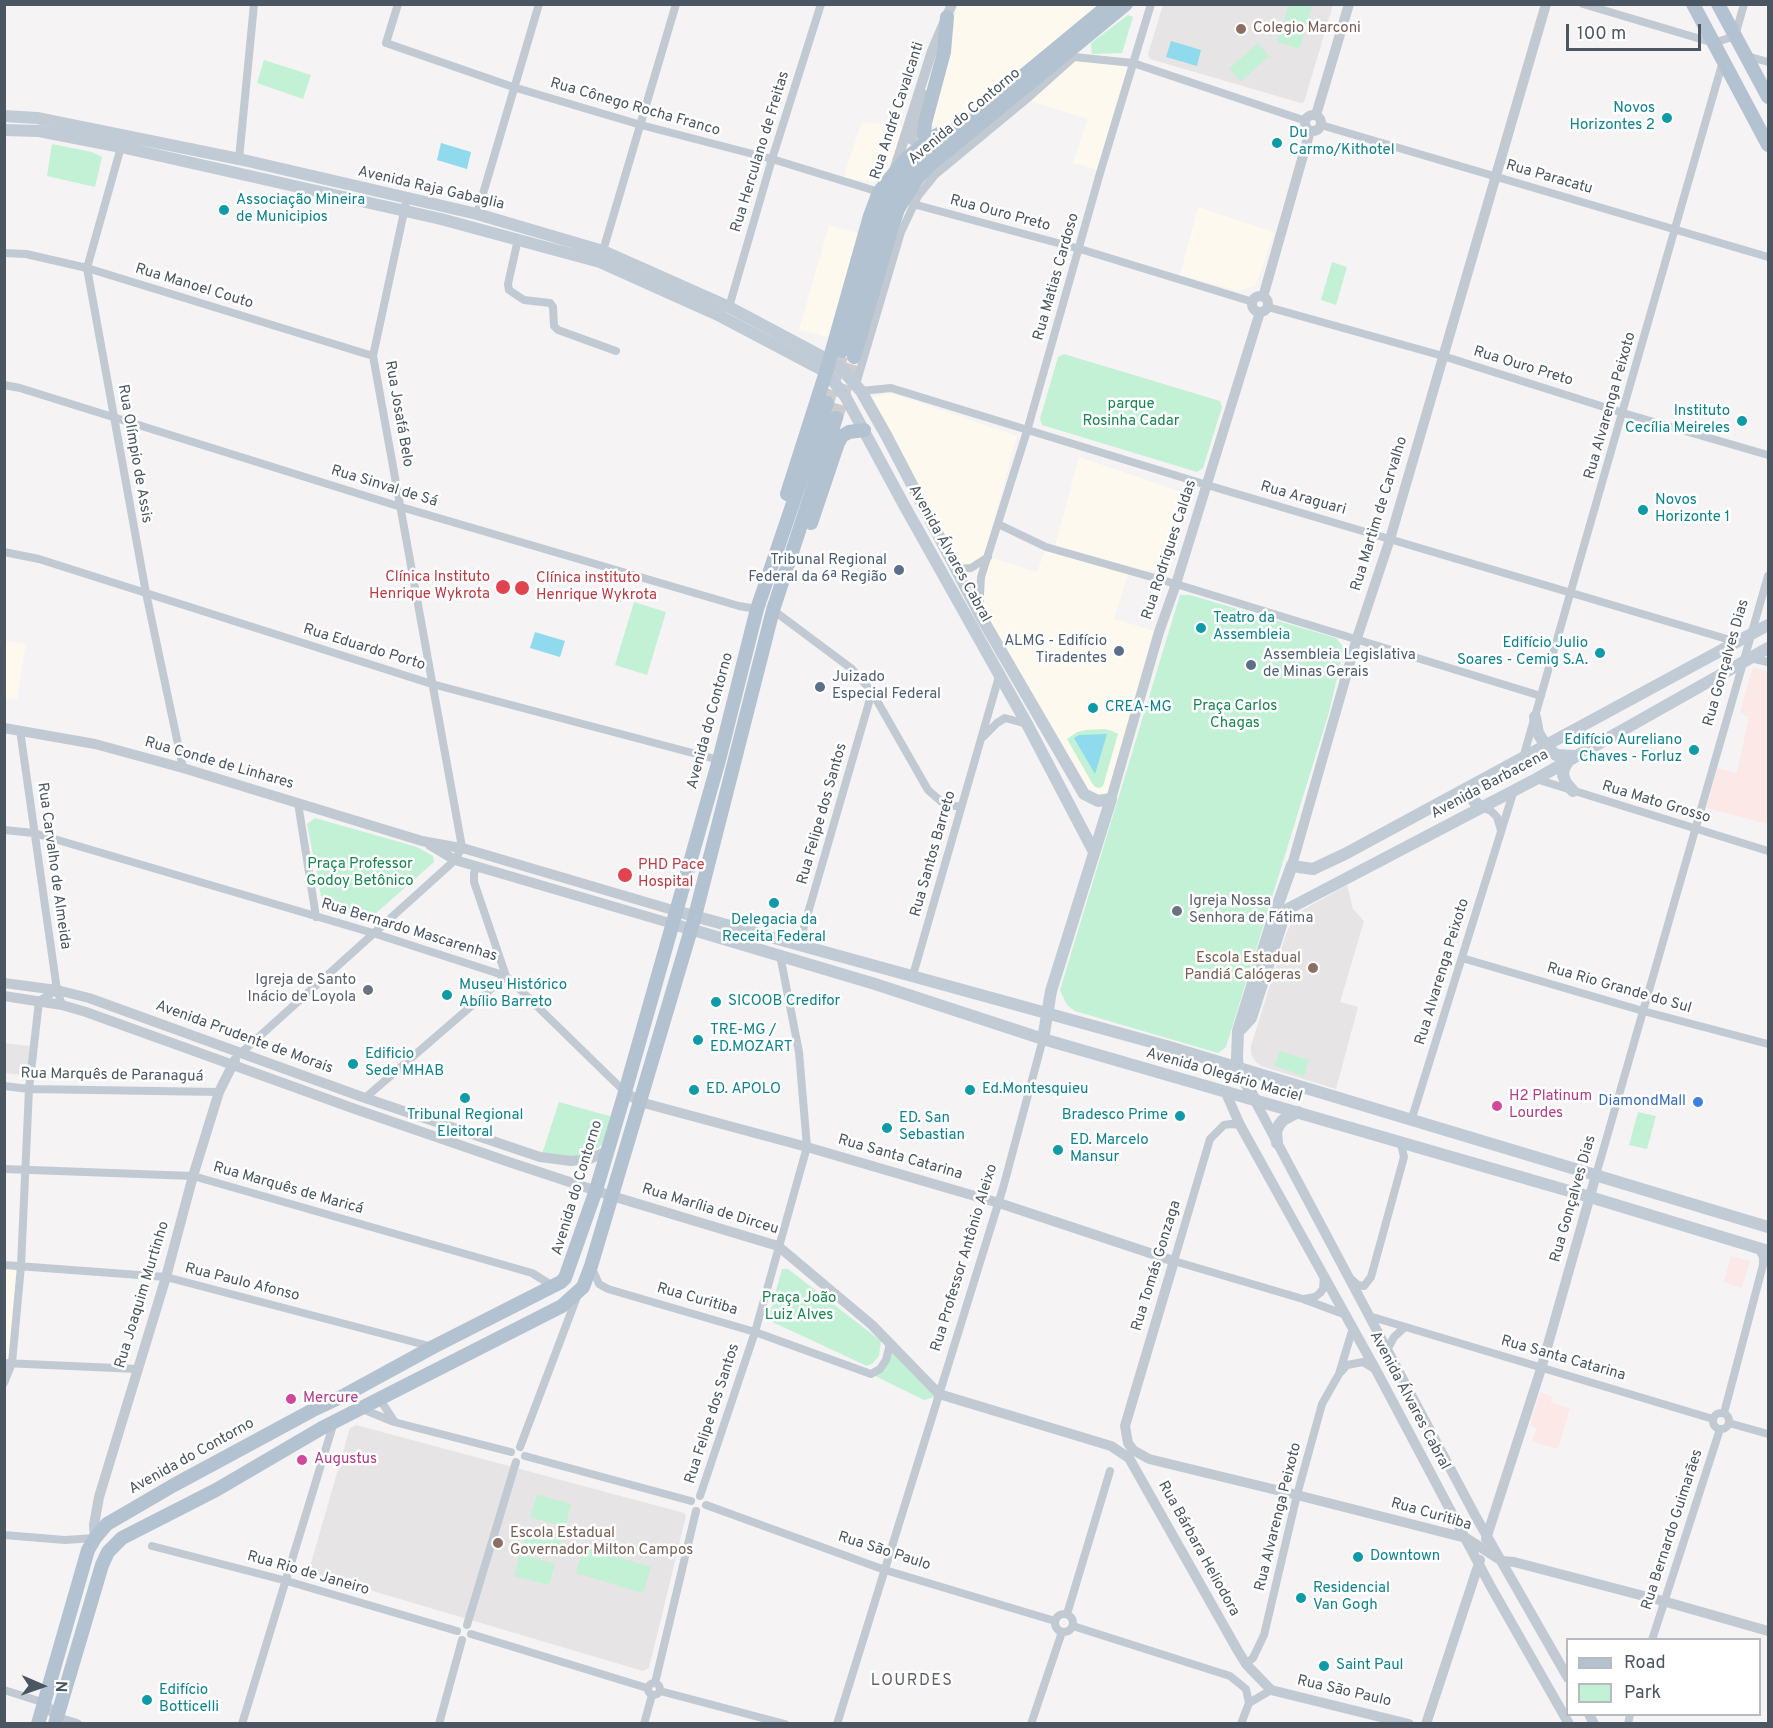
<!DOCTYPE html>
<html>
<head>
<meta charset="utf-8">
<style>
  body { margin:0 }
  #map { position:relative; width:1773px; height:1728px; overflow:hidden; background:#f5f3f3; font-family:Overpass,sans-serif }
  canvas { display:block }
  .frame { position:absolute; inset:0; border:6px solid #4a5661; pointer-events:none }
  .legend { position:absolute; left:1566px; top:1638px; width:195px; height:78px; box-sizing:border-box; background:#fff; border:2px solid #b7bbc0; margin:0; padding:8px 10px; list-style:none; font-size:18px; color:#4a5661 }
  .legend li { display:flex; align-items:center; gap:12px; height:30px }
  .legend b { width:30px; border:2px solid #b7bbc0 }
  .north { position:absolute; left:12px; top:1656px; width:60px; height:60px; -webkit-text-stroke:4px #fff; paint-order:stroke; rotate:92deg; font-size:16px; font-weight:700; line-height:24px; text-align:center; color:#4a5661 }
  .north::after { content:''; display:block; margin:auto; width:21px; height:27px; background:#4a5661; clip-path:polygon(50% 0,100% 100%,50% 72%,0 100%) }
  .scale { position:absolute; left:1566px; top:24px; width:135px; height:27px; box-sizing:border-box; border:3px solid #4a5661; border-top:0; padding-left:8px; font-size:18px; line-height:21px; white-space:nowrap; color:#4a5661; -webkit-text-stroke:4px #fff; paint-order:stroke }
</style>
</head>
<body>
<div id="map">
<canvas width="1773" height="1728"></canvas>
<div class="frame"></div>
<ul class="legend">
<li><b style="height:8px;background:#b3c2d1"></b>Road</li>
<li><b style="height:16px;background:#c3f1d5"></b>Park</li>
</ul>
<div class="north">N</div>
<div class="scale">100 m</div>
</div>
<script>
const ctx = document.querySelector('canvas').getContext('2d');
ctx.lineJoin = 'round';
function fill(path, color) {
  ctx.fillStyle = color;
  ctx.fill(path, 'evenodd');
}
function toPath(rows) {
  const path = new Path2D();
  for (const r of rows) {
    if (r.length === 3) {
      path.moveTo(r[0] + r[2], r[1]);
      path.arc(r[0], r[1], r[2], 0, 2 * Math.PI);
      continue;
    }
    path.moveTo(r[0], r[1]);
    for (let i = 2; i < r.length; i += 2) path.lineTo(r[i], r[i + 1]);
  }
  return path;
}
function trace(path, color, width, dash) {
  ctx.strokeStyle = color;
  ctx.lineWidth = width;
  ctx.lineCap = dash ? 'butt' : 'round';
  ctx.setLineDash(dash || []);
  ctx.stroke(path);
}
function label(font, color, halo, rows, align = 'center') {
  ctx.font = font + ' Overpass,sans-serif';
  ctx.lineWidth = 5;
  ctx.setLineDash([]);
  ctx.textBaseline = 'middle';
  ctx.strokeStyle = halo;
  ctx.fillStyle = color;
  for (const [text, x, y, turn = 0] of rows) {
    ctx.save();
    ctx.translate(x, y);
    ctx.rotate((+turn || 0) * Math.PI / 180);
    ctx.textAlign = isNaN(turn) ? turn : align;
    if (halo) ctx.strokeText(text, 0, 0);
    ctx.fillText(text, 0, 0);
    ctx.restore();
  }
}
fill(toPath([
  [958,5,1109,5,955,129,923,123],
  [1074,58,1131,64,1099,170,1073,163,1088,119,1027,100],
  [862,122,907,126,881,183,845,178,845,172],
  [1198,207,1274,232,1256,285,1239,291,1180,275],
  [829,225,864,235,832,338,799,330],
  [891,393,1017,436,992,527,988,556,1037,572,1046,547,1054,550,1079,457,1182,492,1188,499,1165,569,1129,571,1114,619,1159,632,1111,799,1091,798,980,615,975,576,987,558,971,568,955,569,865,399],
  [5,641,26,643,17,699,5,698],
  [5,1266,20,1267,12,1365,5,1364]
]), '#fdf9ef');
fill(toPath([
  [1163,5,1333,5,1304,102,1301,103,1150,59,1148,54],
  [1347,885,1353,909,1364,921,1340,1002,1358,1007,1336,1089,1261,1066,1255,1061,1251,1054,1251,1046,1286,934,1291,923,1301,911],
  [4,1043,30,1046,28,1076,5,1073],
  [356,1425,684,1513,686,1516,649,1668,643,1671,312,1573,309,1570,350,1428]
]), '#e6e4e5');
fill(toPath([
  [1753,667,1768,672,1768,824,1707,808,1717,768,1737,773,1749,717,1740,713],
  [1731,1256,1750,1261,1742,1288,1724,1282],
  [1540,1392,1552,1397,1551,1403,1570,1408,1558,1449,1532,1441,1537,1428,1530,1425]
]), '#fce8e6');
fill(toPath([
  [1309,4,1312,6,1299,49,1277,42,1289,5],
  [1128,15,1133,17,1122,53,1092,54,1091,43],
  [1258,43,1269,56,1241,81,1229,69],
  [264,60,311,75,303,99,257,83],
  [52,144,92,152,102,157,95,187,47,176],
  [1332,262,1347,267,1336,305,1321,300],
  [1064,354,1220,401,1222,407,1203,468,1197,472,1042,425,1040,419,1058,357],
  [1180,595,1190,595,1336,638,1344,648,1329,712,1226,1047,1218,1053,1075,1011,1067,1005,1060,990],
  [634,602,666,612,647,675,615,665],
  [1105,729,1112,731,1118,734,1103,786,1100,788,1095,787,1092,783,1067,739,1077,732,1086,730],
  [315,818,417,847,433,856,434,862,374,915,364,919,325,905,321,896,307,824],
  [1280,1051,1309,1060,1304,1076,1275,1066],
  [559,1102,613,1117,606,1142,589,1154,572,1158,541,1157],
  [1638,1112,1656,1116,1647,1149,1629,1145],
  [782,1269,788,1269,881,1341,879,1356,873,1363,867,1366,768,1320],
  [890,1344,938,1396,924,1400,871,1374,886,1360],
  [537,1494,571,1504,565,1527,530,1517],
  [528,1526,563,1536,557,1558,522,1548],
  [584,1547,651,1567,643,1593,576,1573],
  [520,1554,555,1564,549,1585,514,1576]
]), '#c3f1d5');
fill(toPath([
  [1171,41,1201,50,1197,66,1166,57],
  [441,143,471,152,467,169,437,160],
  [535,632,565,641,560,657,530,648],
  [1107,734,1095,774,1074,738,1079,735]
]), '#90daee');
trace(toPath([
  [827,403,841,356],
  [836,418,854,357]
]), '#caccce', 14, [14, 7]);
trace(toPath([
  [398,4,386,43,513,87,641,125,772,159,879,192],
  [1583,4,1714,43,1735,36,1744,4],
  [1747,56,1768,62],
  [1321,125,1768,257],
  [121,147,87,268,146,593,183,768],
  [239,159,254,4],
  [913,204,1080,249,1253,302],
  [477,214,539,4],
  [518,239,508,284,509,290,524,300,550,303,553,307,554,326,558,330,616,351],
  [4,253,26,254,87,268,373,356],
  [602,254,676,4],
  [729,307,772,159,821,4],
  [1268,307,1443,356,1623,413,1768,455],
  [856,384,901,232,918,196,935,175,1027,99,1074,57,1133,63,1306,121],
  [4,385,20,388,401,507,739,606,757,609],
  [861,391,891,388,1207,485,1737,642],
  [998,524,1046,547,1176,584,1541,696],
  [4,552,39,559,432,684,719,760],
  [955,569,971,568,988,557],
  [773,610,852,669,872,692,928,790,944,804,961,807],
  [979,611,981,577,1027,431,1100,173,1151,4],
  [1750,658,1768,662],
  [20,730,57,990,62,1005],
  [983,737,997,723,1005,718,1027,724],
  [1523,758,1723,61],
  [1536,779,1768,851],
  [298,803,316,917],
  [1481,807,1491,811,1497,817,1501,830],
  [4,830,34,833,373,933,506,976,625,1092],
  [799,944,872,692],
  [1462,958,1643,1011,1768,1044],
  [913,975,1000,673],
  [241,1053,444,870,455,860,462,847,373,356,407,198],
  [4,1086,29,1089,219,1092],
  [365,1098,506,976,474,882,474,873,477,867],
  [1411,1121,1514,790],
  [1240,1125,1231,1124,1224,1125,1210,1139,1174,1261,1303,1299,1346,1315],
  [4,1169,193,1176,532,1273,553,1286],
  [1596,1175,1768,576],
  [4,1265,166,1277,433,1347],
  [591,1266,599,1284,608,1289,755,1332,871,1374,880,1369,886,1360,890,1344],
  [1351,1279,1358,1285,1364,1286,1371,1277,1404,1157,1401,1144],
  [1304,1299,1315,1297,1320,1293,1323,1289,1324,1276],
  [1369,1316,1713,1419],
  [1387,1350,1394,1337,1404,1328],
  [4,1363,137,1369],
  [1341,1372,1347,1365,1363,1362,1376,1370],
  [4,1383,12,1363,21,1266,29,1089,39,1001,57,990],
  [379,1398,394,1421],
  [360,1408,394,1422,511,1452],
  [1721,1421,8],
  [1724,1413,1763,1265,1763,1257,1758,1248],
  [1729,1423,1768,1434],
  [520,1447,578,1294],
  [525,1456,691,1501],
  [700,1496,755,1332,807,1147,799,1052,780,955],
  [706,1505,885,1570,1055,1621],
  [4,1535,65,1540,95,1538],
  [152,1546,287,1581,457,1631],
  [1064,1623,9],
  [1067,1614,1110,1471],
  [467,1625,516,1462],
  [1073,1626,1230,1676,1246,1689,1249,1703],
  [471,1634,647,1688],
  [1652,1640,1720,1429],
  [1246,1664,1253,1658,1264,1635,1297,1495,1322,1404,1339,1374,1353,1328],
  [654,1689,6],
  [655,1683,696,1511],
  [4,1690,45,1703],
  [660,1691,785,1724],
  [242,1724,334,1422],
  [439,1724,462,1640],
  [644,1724,652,1695],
  [837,1724,1003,1188,1043,1039],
  [1031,1724,1062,1632],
  [1241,1724,1249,1703,1271,1690],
  [1628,1724,1630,1714]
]), '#c1cad2', 8);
trace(toPath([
  [1313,123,8],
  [1316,115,1349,4],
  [912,140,926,95],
  [894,171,932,51,952,4],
  [1260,304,8],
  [1263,297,1310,131],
  [4,728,95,744,183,768,422,841,466,849,676,911],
  [1111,799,1159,632,1176,584,1260,312],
  [430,845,455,860,673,924],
  [1292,865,1357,638,1390,539,1546,4],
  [4,983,57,990,89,998,365,1098,540,1157,571,1161,590,1159,607,1151],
  [4,996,62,1005,86,1012,355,1109,512,1163,612,1196,778,1246,872,1325,939,1394,1111,1446,1129,1458,1238,1651,1246,1664,1271,1690,1409,1724],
  [1225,1091,1240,1125,1376,1370,1491,1587,1569,1724],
  [625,1092,640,1102,807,1147,999,1203,1174,1261,1125,1426,1128,1443,1133,1450,1149,1459,1297,1495,1466,1538,1502,1561,1514,1562,1663,1601,1768,1631],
  [1254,1099,1476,1517,1568,1678],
  [95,1538,94,1525,99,1497,166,1277,193,1176,219,1092,235,1060],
  [1486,1539,1541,1369,1596,1175],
  [45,1703,57,1718,77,1724],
  [1589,1714,1594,1724],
  [1426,1724,1480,1560]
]), '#c1cad2', 10);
trace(toPath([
  [4,116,37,118,239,159,477,214,603,251,729,307,838,365,861,391,886,435,980,615,1084,794,1098,801,1111,799,1051,991,1043,1039],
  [4,130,39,131,121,147,441,219,600,262,718,315,826,372,845,396,904,505,1027,724,1093,850],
  [1535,717,1538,733,1546,746,1556,755,1575,756],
  [1569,760,1564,768,1563,775,1566,783,1573,791],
  [1470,787,1474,801,1481,807],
  [676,911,1166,1046,1768,1227],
  [673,924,875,984,1043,1039,1590,1197,1768,1251],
  [1241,1029,1251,1018,1286,910,1536,779,1768,648],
  [1254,1099,1238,1067,1237,1058,1238,1031,1274,915,1292,865,1299,867,1313,869,1345,854,1768,625],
  [1277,1143,1276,1132,1279,1125,1283,1120,1298,1112]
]), '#c1cbd6', 12);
trace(toPath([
  [1693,4,1768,145],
  [1718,4,1768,97],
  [928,140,924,135,925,123,944,52,947,17],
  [842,351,882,215,895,190,908,171,1110,4],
  [854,357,892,227,898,209,917,179,929,166,1126,4],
  [787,494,826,372,870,216,879,192,905,160,928,140,939,134,956,130],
  [811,523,838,443,842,436,849,432,864,430],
  [38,1724,88,1550,95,1538,107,1524,174,1485,313,1410,345,1395,433,1347,561,1282,565,1278,596,1190,625,1092,719,760,757,609,827,403],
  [55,1724,102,1565,108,1552,122,1538,216,1490,322,1428,562,1306,583,1287,591,1266,695,916,773,610,836,418]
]), '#b3c2d1', 14);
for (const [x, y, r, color] of [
  [1241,29,6,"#8d6e63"],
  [1667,118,6,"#0f9aa8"],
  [1277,143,6,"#0f9aa8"],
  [224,210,6,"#0f9aa8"],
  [1742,421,6,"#0f9aa8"],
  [1643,510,6,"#0f9aa8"],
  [899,570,6,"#5c6f8a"],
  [503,587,8,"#e0444e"],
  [522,588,8,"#e0444e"],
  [1201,628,6,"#0f9aa8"],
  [1119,651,6,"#5c6f8a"],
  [1600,653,6,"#0f9aa8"],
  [1251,665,6,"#5c6f8a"],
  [820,687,6,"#5c6f8a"],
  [1093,708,6,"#0f9aa8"],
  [1694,750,6,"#0f9aa8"],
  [625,875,8,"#e0444e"],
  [774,903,6,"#0f9aa8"],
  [1177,911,6,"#6b7280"],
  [1313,968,6,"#8d6e63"],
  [368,990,6,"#6b7280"],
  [447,995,6,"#0f9aa8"],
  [716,1002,6,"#0f9aa8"],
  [698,1040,6,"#0f9aa8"],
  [353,1064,6,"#0f9aa8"],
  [694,1090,6,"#0f9aa8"],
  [970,1090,6,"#0f9aa8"],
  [465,1098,6,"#0f9aa8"],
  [1698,1102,6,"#3f7fe0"],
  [1497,1106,6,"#d1479c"],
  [1180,1116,6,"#0f9aa8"],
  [887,1128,6,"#0f9aa8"],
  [1058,1150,6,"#0f9aa8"],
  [291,1399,6,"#d1479c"],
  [302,1460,6,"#d1479c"],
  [498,1543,6,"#8d6e63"],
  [1358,1557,6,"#0f9aa8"],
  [1301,1598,6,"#0f9aa8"],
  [1324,1666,6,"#0f9aa8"],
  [147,1700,6,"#0f9aa8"]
]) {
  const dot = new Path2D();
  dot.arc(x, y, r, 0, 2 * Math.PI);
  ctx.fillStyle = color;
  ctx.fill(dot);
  trace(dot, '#fff', 2);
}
label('15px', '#785e54', '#fff', [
  ["Colegio Marconi",1253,29],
  ["Escola Estadual",1301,959,"right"],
  ["Pandiá Calógeras",1301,976,"right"],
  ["Escola Estadual",510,1534],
  ["Governador Milton Campos",510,1551]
], 'left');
label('15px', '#4a5661', '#fff', [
  ["Rua Cônego Rocha Franco",635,108,16],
  ["Rua André Cavalcanti",898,111,-72],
  ["Avenida do Contorno",965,117,-40],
  ["Rua Herculano de Freitas",761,152,-73],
  ["Rua Paracatu",1549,178,16],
  ["Avenida Raja Gabaglia",431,189,13],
  ["Rua Ouro Preto",1000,214,15],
  ["Rua Matias Cardoso",1057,277,-74],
  ["Rua Manoel Couto",194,287,17],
  ["Rua Ouro Preto",1523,367,17],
  ["Rua Alvarenga Peixoto",1611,406,-74],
  ["Rua Josafá Belo",398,414,80],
  ["Rua Olímpio de Assis",134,454,80],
  ["Rua Sinval de Sá",384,487,17],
  ["Rua Araguari",1303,499,16],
  ["Rua Martim de Carvalho",1380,514,-73],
  ["Rua Rodrigues Caldas",1170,550,-72],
  ["Avenida Álvares Cabral",949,554,61],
  ["Rua Eduardo Porto",364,648,17],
  ["Rua Gonçalves Dias",1727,663,-74],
  ["Avenida do Contorno",711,721,-75],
  ["Rua Conde de Linhares",219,764,16],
  ["Avenida Barbacena",1490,785,-28],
  ["Rua Mato Grosso",1656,803,17],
  ["Rua Felipe dos Santos",823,814,-74],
  ["Rua Santos Barreto",934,854,-74],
  ["Rua Carvalho de Almeida",53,866,82],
  ["Rua Bernardo Mascarenhas",409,931,17],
  ["Rua Alvarenga Peixoto",1443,972,-73],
  ["Rua Rio Grande do Sul",1619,989,16],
  ["Avenida Prudente de Morais",244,1038,20],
  ["Rua Marquês de Paranaguá",112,1076,1],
  ["Avenida Olegário Maciel",1224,1076,16],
  ["Rua Santa Catarina",900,1158,16],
  ["Avenida do Contorno",578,1188,-73],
  ["Rua Marquês de Maricá",288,1189,16],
  ["Rua Gonçalves Dias",1574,1199,-74],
  ["Rua Marília de Dirceu",710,1210,17],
  ["Rua Professor Antônio Aleixo",965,1258,-73],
  ["Rua Tomás Gonzaga",1157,1266,-73],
  ["Rua Paulo Afonso",242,1283,14],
  ["Rua Joaquim Murtinho",143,1295,-73],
  ["Rua Curitiba",697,1300,16],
  ["Rua Santa Catarina",1563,1359,16],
  ["Avenida Álvares Cabral",1409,1401,62],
  ["Rua Felipe dos Santos",713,1414,-72],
  ["Avenida do Contorno",192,1457,-29],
  ["Rua Curitiba",1431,1515,16],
  ["Rua Alvarenga Peixoto",1279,1517,-76],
  ["Rua Bernardo Guimarães",1673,1530,-72],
  ["Rua Bárbara Heliodora",1198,1549,61],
  ["Rua São Paulo",884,1552,18],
  ["Rua Rio de Janeiro",308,1574,16],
  ["Rua São Paulo",1344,1692,13]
]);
label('15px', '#0d838f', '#fff', [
  ["Novos",1655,109,"right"],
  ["Horizontes 2",1655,126,"right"],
  ["Du",1289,134],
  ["Carmo/Kithotel",1289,151],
  ["Associação Mineira",236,201],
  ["de Municipios",236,218],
  ["Instituto",1730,412,"right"],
  ["Cecília Meireles",1730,429,"right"],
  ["Novos",1655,501],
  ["Horizonte 1",1655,518],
  ["Teatro da",1213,619],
  ["Assembleia",1213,636],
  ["Edifício Julio",1588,644,"right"],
  ["Soares - Cemig S.A.",1588,661,"right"],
  ["CREA-MG",1105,708],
  ["Edifício Aureliano",1682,741,"right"],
  ["Chaves - Forluz",1682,758,"right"],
  ["Delegacia da",774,921,"center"],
  ["Receita Federal",774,938,"center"],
  ["Museu Histórico",459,986],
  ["Abílio Barreto",459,1003],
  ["SICOOB Credifor",728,1002],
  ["TRE-MG /",710,1031],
  ["ED.MOZART",710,1048],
  ["Edificio",365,1055],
  ["Sede MHAB",365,1072],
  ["ED. APOLO",706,1090],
  ["Ed.Montesquieu",982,1090],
  ["Tribunal Regional",465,1116,"center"],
  ["Eleitoral",465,1133,"center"],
  ["Bradesco Prime",1168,1116,"right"],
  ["ED. San",899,1119],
  ["Sebastian",899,1136],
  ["ED. Marcelo",1070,1141],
  ["Mansur",1070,1158],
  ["Downtown",1370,1557],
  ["Residencial",1313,1589],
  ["Van Gogh",1313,1606],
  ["Saint Paul",1336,1666],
  ["Edifício",159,1691],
  ["Botticelli",159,1708]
], 'left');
label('15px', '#17864f', '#fff', [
  ["parque",1131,405],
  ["Rosinha Cadar",1131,422],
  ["Praça Carlos",1235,707],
  ["Chagas",1235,724],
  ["Praça Professor",360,865],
  ["Godoy Betônico",360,882],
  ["Praça João",799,1299],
  ["Luiz Alves",799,1316]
]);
label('15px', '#4e5e75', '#fff', [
  ["Tribunal Regional",887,561],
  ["Federal da 6ª Região",887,578],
  ["ALMG - Edifício",1107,642],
  ["Tiradentes",1107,659],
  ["Assembleia Legislativa",1263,656,"left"],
  ["de Minas Gerais",1263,673,"left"],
  ["Juizado",832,678,"left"],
  ["Especial Federal",832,695,"left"]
], 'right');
label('15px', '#be3a42', '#fff', [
  ["Clínica Instituto",490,578,"right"],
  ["Henrique Wykrota",490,595,"right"],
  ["Clínica instituto",536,579],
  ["Henrique Wykrota",536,596],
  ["PHD Pace",638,866],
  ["Hospital",638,883]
], 'left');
label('15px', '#5b616d', '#fff', [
  ["Igreja Nossa",1189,902],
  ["Senhora de Fátima",1189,919],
  ["Igreja de Santo",356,981,"right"],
  ["Inácio de Loyola",356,998,"right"]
], 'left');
label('15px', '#b23c85', '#fff', [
  ["H2 Platinum",1509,1097],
  ["Lourdes",1509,1114],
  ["Mercure",303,1399],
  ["Augustus",314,1460]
], 'left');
label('15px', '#366cbe', '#fff', [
  ["DiamondMall",1686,1102]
], 'right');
ctx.letterSpacing = '1.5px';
label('16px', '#5f6368', '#fff', [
  ["LOURDES",912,1682]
]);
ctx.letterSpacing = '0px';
</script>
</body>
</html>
